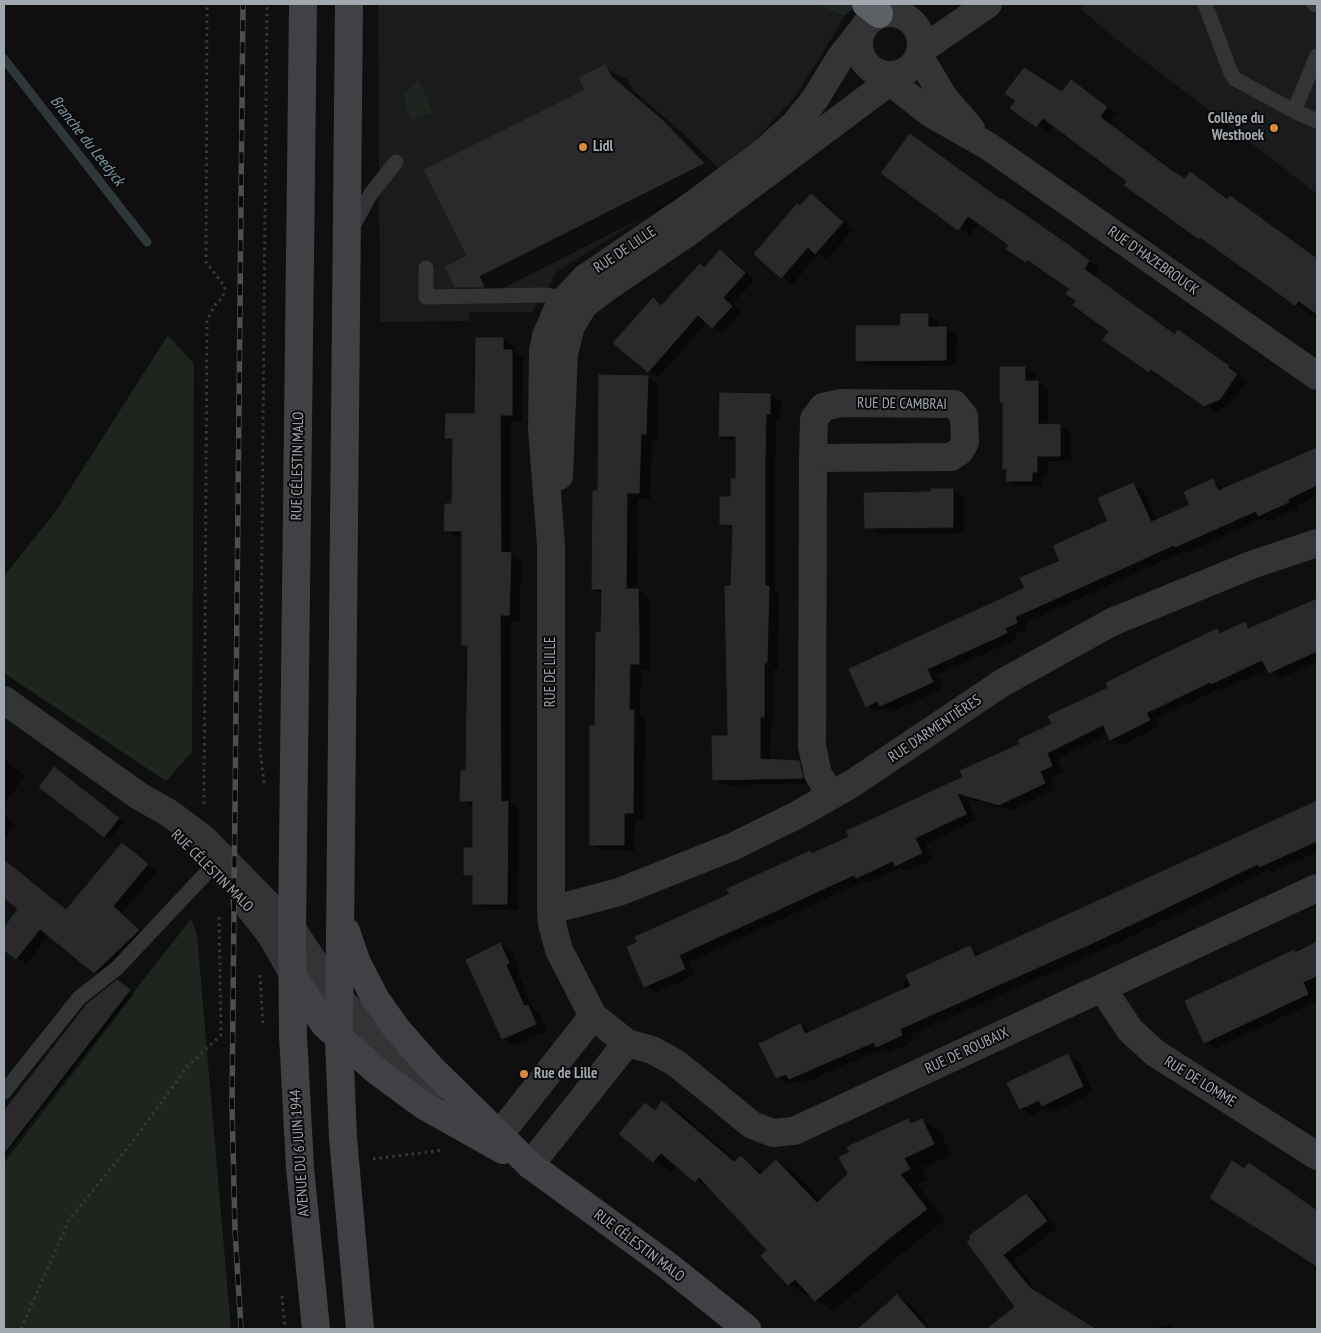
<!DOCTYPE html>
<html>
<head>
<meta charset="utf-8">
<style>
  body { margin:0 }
  #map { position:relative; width:1321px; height:1333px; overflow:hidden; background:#0f0f10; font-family:"PT Sans Narrow",sans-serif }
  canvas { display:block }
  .frame { position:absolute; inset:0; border:5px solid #a2a8af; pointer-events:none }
</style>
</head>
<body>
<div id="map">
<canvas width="1321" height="1333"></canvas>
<div class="frame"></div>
</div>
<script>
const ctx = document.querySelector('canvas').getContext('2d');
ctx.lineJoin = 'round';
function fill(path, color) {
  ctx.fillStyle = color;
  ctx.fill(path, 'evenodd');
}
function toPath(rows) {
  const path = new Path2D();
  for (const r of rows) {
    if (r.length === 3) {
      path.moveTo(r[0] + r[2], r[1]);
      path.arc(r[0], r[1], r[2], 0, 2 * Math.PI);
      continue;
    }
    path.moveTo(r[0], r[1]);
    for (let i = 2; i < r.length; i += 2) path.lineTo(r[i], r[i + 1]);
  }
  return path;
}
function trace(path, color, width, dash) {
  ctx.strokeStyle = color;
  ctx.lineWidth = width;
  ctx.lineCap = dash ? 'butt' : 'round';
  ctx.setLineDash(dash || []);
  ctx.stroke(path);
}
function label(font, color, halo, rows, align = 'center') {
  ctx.font = font + ' "PT Sans Narrow",sans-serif';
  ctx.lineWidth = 4;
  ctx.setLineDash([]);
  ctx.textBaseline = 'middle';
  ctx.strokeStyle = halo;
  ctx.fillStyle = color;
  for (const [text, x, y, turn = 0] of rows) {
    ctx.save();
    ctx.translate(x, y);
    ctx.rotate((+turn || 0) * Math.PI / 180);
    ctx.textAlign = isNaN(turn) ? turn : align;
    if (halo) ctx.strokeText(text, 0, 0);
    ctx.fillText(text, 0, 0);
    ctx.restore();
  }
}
fill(toPath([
  [378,4,819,4,821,7,845,16,795,97,739,157,558,271,532,312,469,312,469,321,380,322],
  [1086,4,1317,4,1317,194,1106,31,1080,8]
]), '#1b1b1d');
fill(toPath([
  [819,4,857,4,845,16,821,7],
  [418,79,433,113,412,120,405,106,405,94],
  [168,335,194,364,192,752,166,781,4,673,4,576,56,511],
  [191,919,197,935,231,1329,4,1329,4,1157]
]), '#1e241e');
fill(toPath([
  [605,67,628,80,634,91,685,135,726,176,479,300,456,286,469,257],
  [1072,82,1117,114,1109,124,1186,180,1191,174,1229,200,1231,198,1241,204,1317,259,1317,319,1125,185,1128,180,1054,125,1048,132,1012,108,1063,94],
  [882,173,1003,200,1099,268,1094,277,1176,335,1178,332,1189,338,1239,373,1238,374,1247,381,1231,404,1216,412,1162,375,1160,378,1149,371,1105,340,1111,331,1078,301,1072,288,1039,266,1038,268,1008,248,1011,244,979,222,970,235],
  [811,195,822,202,853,229,827,259,818,254,793,284,782,277,800,208],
  [720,252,731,258,755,280,732,304,742,312,723,333,707,322,659,377,648,371,653,300,663,306,701,265,705,268],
  [927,315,938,322,938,328,946,328,957,334,956,366,868,366,857,360,901,328],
  [503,339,514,346,514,352,523,358,522,421,511,421,511,554,521,560,520,621,511,621,511,804,519,809,518,910,485,909,474,903,474,879,466,874,474,849,474,807,462,801,468,772,469,648,463,644,464,536,456,536,445,530,453,506,454,442,447,437,476,415],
  [1025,368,1035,374,1036,382,1048,388,1048,426,1060,426,1071,432,1071,461,1048,461,1047,478,1042,478,1042,486,1018,486,1008,480,1008,470,1005,468,1004,403,1001,401],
  [647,377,658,384,657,440,652,440,650,499,638,499,637,590,649,597,650,639,650,670,641,670,640,715,645,717,644,819,635,819,634,851,602,850,591,844,602,634,603,594,593,589,599,492],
  [770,395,781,401,780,420,776,420,775,468,775,591,779,593,778,669,774,669,774,722,771,722,770,761,799,762,810,769,813,784,724,785,714,779,729,737,734,530,721,524,732,499,737,480,738,441,731,441,720,435],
  [1317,449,1317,496,1297,505,1299,508,1270,521,1264,518,1186,553,1184,551,1025,623,1027,629,1015,634,1017,639,937,675,943,688,892,712,885,708,877,712,867,706,1026,589,1110,521,1133,484,1143,490,1157,520,1192,505,1213,481,1225,490],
  [953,490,964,497,964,533,878,534,866,527,933,494],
  [1317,600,1317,662,1280,678,1268,669,1223,689,1220,688,1156,719,1160,726,1122,745,1111,739,1109,734,1057,759,1063,772,1050,777,1056,789,1011,810,966,798,976,820,925,844,932,860,907,871,901,868,867,883,864,881,689,962,695,975,656,992,645,986,731,895,810,852,813,854,850,837,964,778,1054,725,1110,688,1217,630,1222,634,1244,623,1253,628],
  [4,760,25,776,4,804],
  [60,772,124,821,110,839,104,836],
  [1317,803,1317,852,1272,872,1268,870,1109,947,910,1035,913,1041,889,1053,882,1049,801,1084,795,1081,788,1084,777,1077,800,1025,812,1032,902,992,908,975,970,948,981,954],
  [4,816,15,825,4,840],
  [122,844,157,871,122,913,148,936,105,978,49,935,27,964,4,948,4,930,20,909,4,896,6,888,4,886,4,860,68,911],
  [1317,941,1317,987,1313,989,1317,1001,1216,1048,1205,1042,1187,1002],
  [500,945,512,952,520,970,517,971,534,1010,539,1013,547,1031,514,1045,503,1039],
  [122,985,134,994,4,1163,4,1114,88,1004],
  [1068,1056,1079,1062,1093,1092,1054,1112,1046,1108,1032,1115,1021,1108],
  [1044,1096,1045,1098,1026,1108,1026,1105],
  [663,1103,681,1113,737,1161,741,1157,764,1173,777,1161,795,1172,822,1201,907,1121,913,1124,922,1120,940,1131,951,1155,922,1168,927,1180,917,1184,945,1220,911,1246,834,1311,816,1300,809,1293,807,1295,789,1284,763,1256,769,1250,714,1191,696,1181,677,1165,671,1171,653,1161,645,1104,656,1111],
  [1245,1170,1260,1171,1317,1212,1317,1272,1313,1269,1316,1264],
  [1026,1195,1037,1202,1057,1228,1013,1261,1040,1296,1091,1329,989,1329,1017,1307,969,1242],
  [897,1297,909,1303,931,1329,881,1329,872,1319],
  [1170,1325,1176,1329,1146,1329]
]), '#0007');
trace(toPath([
  [4,59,147,242]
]), '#2e383b', 9);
const building = toPath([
  [605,65,611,76,662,120,704,163,479,276,484,287,455,287,445,267,467,256,424,170,585,90,579,78,605,65],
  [1024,68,1062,92,1071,80,1107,107,1100,117,1172,171,1185,179,1190,172,1228,200,1230,196,1317,259,1317,314,1299,301,1295,305,1200,237,1199,239,1124,185,1127,181,1043,118,1036,127,1010,108,1016,101,1005,93,1024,68],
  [910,134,1001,200,1002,199,1074,249,1089,261,1084,269,1175,335,1178,330,1229,366,1227,367,1237,374,1220,399,1204,406,1151,369,1149,372,1103,340,1109,331,1073,305,1077,301,1066,294,1070,289,1028,260,1026,262,1006,249,1009,245,968,216,958,230,881,173,910,134],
  [811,194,843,222,815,254,808,247,781,278,754,254,797,204,800,206,811,194],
  [720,250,745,273,723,298,732,306,712,328,698,315,648,372,613,343,653,298,661,306,700,264,704,268,720,250],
  [901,314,928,314,928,327,946,327,946,360,856,361,856,326,900,326,901,314],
  [476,338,503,338,503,350,512,350,512,415,500,415,501,552,511,553,509,615,500,615,501,802,508,801,507,904,473,904,473,875,464,875,464,848,473,848,473,801,460,801,461,771,466,771,468,645,462,645,462,531,444,531,445,504,452,504,453,438,445,438,446,414,475,414,476,338],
  [1000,367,1025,367,1025,381,1038,381,1038,424,1060,425,1060,456,1037,456,1037,472,1032,472,1032,481,1006,481,1007,469,1003,469,1003,402,1000,402,1000,367],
  [599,375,648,376,646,434,641,434,639,493,627,493,626,589,638,589,639,632,639,664,630,664,629,710,634,710,633,813,624,813,624,845,590,845,590,726,595,726,596,632,601,633,602,589,592,589,593,491,598,491,599,375],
  [720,393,770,394,770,414,766,414,765,461,765,586,769,586,767,663,764,663,764,717,760,717,760,759,799,761,803,778,713,780,712,736,728,736,725,586,731,586,733,525,720,524,720,497,731,497,731,479,736,479,736,436,719,436,720,393],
  [1317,448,1317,485,1288,499,1289,502,1258,516,1256,511,1175,547,1174,545,1015,617,1017,623,1005,628,1007,633,927,669,933,682,880,706,877,701,866,707,849,669,1025,588,1020,578,1060,561,1053,546,1108,521,1098,498,1133,483,1151,522,1190,505,1184,492,1213,479,1218,491,1317,448],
  [931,489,953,489,953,527,865,528,864,493,931,492,931,489],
  [1317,599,1317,651,1269,673,1262,660,1211,684,1210,682,1146,713,1150,720,1110,740,1103,725,1047,753,1052,766,1040,771,1045,783,999,805,957,793,966,814,915,838,922,853,895,866,893,861,856,878,854,875,679,955,685,969,644,987,627,947,638,942,635,937,730,894,727,889,810,851,811,854,849,837,847,831,963,777,960,771,1020,744,1018,740,1052,724,1048,716,1108,688,1106,683,1160,656,1217,629,1219,634,1245,622,1248,629,1317,599],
  [54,767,119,818,104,837,39,787,54,767],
  [1317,801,1317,841,1259,867,1258,864,1097,941,900,1029,902,1035,876,1047,874,1042,789,1079,786,1074,776,1078,759,1044,800,1024,805,1034,911,986,906,975,970,946,975,957,1317,801],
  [122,843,148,864,113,906,139,930,94,973,40,929,16,959,4,950,4,928,18,909,4,898,4,860,66,910,122,843],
  [1317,942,1317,976,1303,982,1308,994,1204,1043,1185,1001,1294,950,1295,953,1317,942],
  [500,943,509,963,506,965,524,1006,528,1005,536,1024,502,1039,466,960,500,943],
  [117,980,130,990,4,1153,4,1111,87,1004,117,980],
  [1068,1054,1083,1086,1042,1106,1039,1100,1020,1109,1007,1083,1068,1054],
  [662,1101,734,1162,741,1156,760,1175,776,1160,817,1203,848,1174,839,1157,850,1152,847,1147,908,1119,910,1124,922,1119,934,1144,904,1158,910,1169,900,1174,927,1209,892,1236,815,1301,795,1279,788,1285,761,1256,767,1250,699,1177,695,1182,661,1153,653,1162,619,1134,645,1103,655,1111,662,1101],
  [1232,1161,1244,1169,1249,1163,1317,1211,1317,1266,1210,1198,1232,1161],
  [1026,1194,1047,1221,1003,1255,1030,1288,1095,1329,987,1329,1015,1307,967,1242,971,1239,969,1236,1026,1194],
  [897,1295,927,1329,858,1329,897,1295]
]);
fill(building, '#2a2a2c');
trace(building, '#292a2c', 1);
trace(toPath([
  [264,783,260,749,267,4],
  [204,804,207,320,215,305,223,297,225,287,206,262,207,4],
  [260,975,263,1026],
  [373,1159,443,1150],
  [282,1296,285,1329],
  [21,1329,69,1220,133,1141,188,1066,221,1035,219,916]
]), '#37393b', 3, [2.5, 4]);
trace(toPath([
  [1205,4,1231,73,1235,79,1294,111],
  [1314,4,1317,5],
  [1317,56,1294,111,1317,121],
  [352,228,370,195,396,162],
  [426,268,426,297,547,295,568,300],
  [4,1092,79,998,117,968,212,867]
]), '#323436', 15);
trace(toPath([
  [890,44,31],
  [863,29,840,58,815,99,794,125,760,155,688,208,585,278,559,306,546,336,543,351,542,429,551,545,551,910,552,924,559,950,593,1016,627,1043,652,1050,676,1063,752,1125,773,1133,794,1131,1317,888],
  [921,50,988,4],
  [919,56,943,96,971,129],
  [879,73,930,113,988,146,1317,376],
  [813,458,951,457,960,451,965,442,964,416,954,404,841,403,823,407,814,419,813,458,812,746,818,774,831,796],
  [559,476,564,353,571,326,584,305,606,288,686,234,901,73],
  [4,700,139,796,169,813,204,839,292,929,339,999,395,1052,438,1085],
  [244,901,271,935,296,979],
  [551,910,619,892,732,847,797,815,853,783,1002,683,1112,622,1251,565,1317,543],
  [1102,988,1130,1030,1155,1053,1317,1156],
  [492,1144,593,1016],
  [530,1165,627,1043]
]), '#323436', 28);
trace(toPath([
  [303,4,292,929,293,1035,300,1168,316,1329],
  [349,4,339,1040,343,1138,360,1329],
  [346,931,357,963,375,998,396,1028,430,1067,530,1165,667,1265,747,1329],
  [293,976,324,1024,378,1072,423,1105,503,1150]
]), '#3f4144', 28);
trace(toPath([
  [866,4,879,14]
]), '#5d6065', 28);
const rail = toPath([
  [241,1329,235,1230,232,1107,243,4]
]);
trace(rail, '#4c4e51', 5.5);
trace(rail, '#0a0a0b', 4, [11]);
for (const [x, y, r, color] of [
  [1274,128,5,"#d88b3f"],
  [583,147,5,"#d88b3f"],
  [524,1074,5,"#d88b3f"]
]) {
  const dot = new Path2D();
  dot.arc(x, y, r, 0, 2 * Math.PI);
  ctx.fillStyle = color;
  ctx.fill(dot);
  trace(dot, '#0a0a0b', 2);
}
label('bold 15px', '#a2a8af', '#0a0a0b', [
  ["Collège du",1264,119,"right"],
  ["Westhoek",1264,136,"right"],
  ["Lidl",593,147],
  ["Rue de Lille",534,1074]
], 'left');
label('15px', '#a2a8af', '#0a0a0b', [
  ["RUE DE LILLE",625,250,-34],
  ["RUE D'HAZEBROUCK",1153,261,35],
  ["RUE DE CAMBRAI",902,404,1],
  ["RUE CÉLESTIN MALO",298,466,-89],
  ["RUE DE LILLE",551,672,-90],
  ["RUE D'ARMENTIÈRES",935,729,-34],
  ["RUE CÉLESTIN MALO",212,871,45],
  ["RUE DE ROUBAIX",967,1051,-25],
  ["RUE DE LOMME",1200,1082,32],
  ["AVENUE DU 6 JUIN 1944",300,1153,-94],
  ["RUE CÉLESTIN MALO",639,1246,37]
]);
label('italic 16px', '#7c9aa6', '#0a0a0b', [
  ["Branche du Leedyck",87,141,52]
]);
</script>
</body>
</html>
